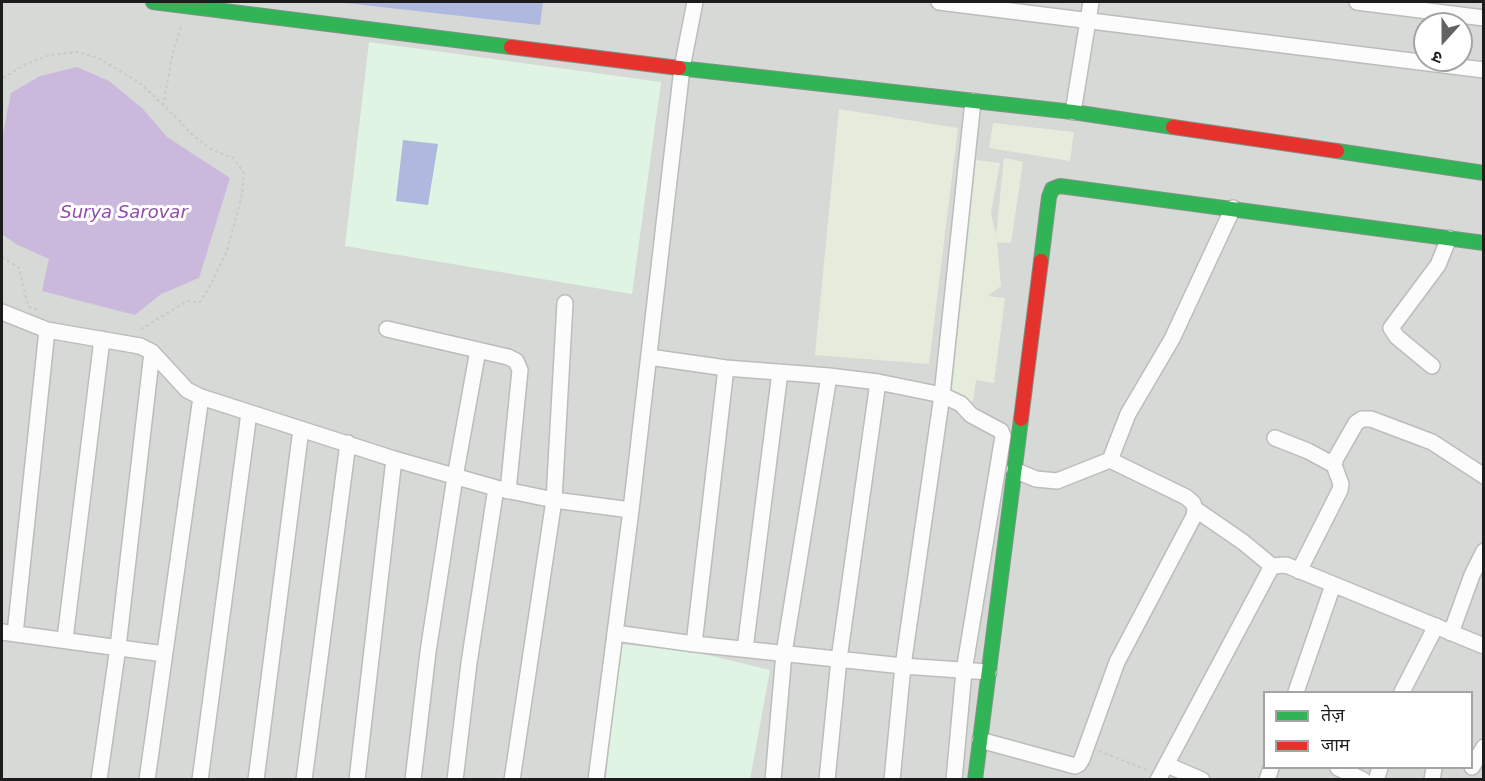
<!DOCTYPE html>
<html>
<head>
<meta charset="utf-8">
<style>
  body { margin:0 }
  #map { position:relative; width:1485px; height:781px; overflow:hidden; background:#e5eae5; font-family:"DejaVu Sans","Noto Sans Devanagari",sans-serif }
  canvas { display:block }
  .frame { position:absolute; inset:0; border:3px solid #1c1c1c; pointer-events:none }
  .legend { position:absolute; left:1263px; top:691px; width:210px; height:78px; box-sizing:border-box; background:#fff; border:2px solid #a4a4a4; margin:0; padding:8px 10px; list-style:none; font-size:18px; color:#1c1c1c }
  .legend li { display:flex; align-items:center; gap:12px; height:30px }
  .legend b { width:30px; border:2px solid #a4a4a4 }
  .north { position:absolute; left:1413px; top:12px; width:60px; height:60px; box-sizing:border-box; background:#fff; border:2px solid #a4a4a4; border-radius:50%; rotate:201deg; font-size:16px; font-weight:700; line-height:24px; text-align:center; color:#1c1c1c }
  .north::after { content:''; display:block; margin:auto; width:21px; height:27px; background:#626462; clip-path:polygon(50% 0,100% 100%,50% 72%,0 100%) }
</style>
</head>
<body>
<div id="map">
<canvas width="1485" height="781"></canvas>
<div class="frame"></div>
<ul class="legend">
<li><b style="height:8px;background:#30b455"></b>तेज़</li>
<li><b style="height:8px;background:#e5322d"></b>जाम</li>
</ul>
<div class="north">उ</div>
</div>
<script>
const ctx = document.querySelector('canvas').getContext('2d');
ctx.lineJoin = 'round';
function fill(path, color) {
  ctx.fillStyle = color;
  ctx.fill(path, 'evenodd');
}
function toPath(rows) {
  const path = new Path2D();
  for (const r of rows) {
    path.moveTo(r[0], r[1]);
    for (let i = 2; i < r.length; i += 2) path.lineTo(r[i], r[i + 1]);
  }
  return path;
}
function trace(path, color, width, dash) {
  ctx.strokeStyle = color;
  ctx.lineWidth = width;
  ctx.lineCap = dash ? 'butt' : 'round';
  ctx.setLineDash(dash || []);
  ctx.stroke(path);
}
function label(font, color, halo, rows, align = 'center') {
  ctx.font = font + ' "DejaVu Sans",sans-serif';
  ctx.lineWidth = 6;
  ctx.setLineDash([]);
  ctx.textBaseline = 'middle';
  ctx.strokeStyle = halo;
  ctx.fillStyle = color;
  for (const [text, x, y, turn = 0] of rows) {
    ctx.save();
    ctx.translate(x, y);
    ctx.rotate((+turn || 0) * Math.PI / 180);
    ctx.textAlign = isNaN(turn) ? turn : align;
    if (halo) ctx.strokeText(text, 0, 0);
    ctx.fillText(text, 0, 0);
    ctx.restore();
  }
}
fill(toPath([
  [2,2,1483,2,1483,779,2,780],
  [1425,24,1461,24,1461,60,1425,60],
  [1264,692,1472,692,1472,768,1264,768]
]), '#d7d9d6');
fill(toPath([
  [839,109,958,128,929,364,815,355],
  [993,123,1074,132,1070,161,989,148],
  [1004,158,1023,162,1011,243,997,242,1001,286,988,296,1005,298,994,383,976,380,973,401,950,407,976,160,1000,163,991,213,996,235]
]), '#e6ecdb');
fill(toPath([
  [369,42,661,82,632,294,345,246],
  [619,644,695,652,770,670,750,779,606,780]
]), '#e0f4e4');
fill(toPath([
  [337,2,543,2,540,25],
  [403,140,438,144,428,205,396,201]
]), '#afb8de');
fill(toPath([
  [77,67,109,81,142,108,167,137,230,178,199,278,161,294,135,315,42,291,49,259,16,244,2,234,2,139,11,93,40,76]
]), '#cab9dd');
const street = toPath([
  [939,2,1484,70],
  [1357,2,1484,18],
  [1073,112,1091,2],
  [2,312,47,330,140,346,152,352,187,390,201,397,394,459,496,488,554,500,631,510],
  [387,329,508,357,516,361,520,370,508,491],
  [649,357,726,368,829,376,878,382],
  [1432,366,1397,337,1391,328,1438,265,1449,238],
  [1275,438,1308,451,1334,465],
  [1014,470,1036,479,1057,481,1110,460],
  [1195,509,1243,542,1272,566],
  [1299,571,1340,490,1341,484,1334,465,1336,458,1356,423,1362,419,1371,419,1432,442,1484,476],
  [2,632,164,654],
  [615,633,694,644,903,666,989,672],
  [1451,633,1472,575,1484,551],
  [15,634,47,330],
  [65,639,102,339],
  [694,644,726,368],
  [745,649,780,372],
  [1296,692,1333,585],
  [1402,692,1436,626],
  [980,740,1075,766,1079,764,1082,759,1117,662,1194,516,1195,509,1193,503,1186,497,1110,460,1128,414,1172,339,1233,208],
  [1167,765,1202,780],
  [1472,767,1484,747],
  [1338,768,1363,780],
  [99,780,118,647,152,352],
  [147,780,201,397],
  [200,780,249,413],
  [256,780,301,429],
  [304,780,348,443],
  [357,780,394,459],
  [413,780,428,652,455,477,478,350],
  [455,780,469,663,496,488],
  [512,780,554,500,565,303],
  [596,780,631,510,682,68,695,2],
  [773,780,784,653,829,376],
  [827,780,839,659,878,382,942,395,961,404,971,415,1001,431,1003,436,964,671,954,780],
  [892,780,903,666,942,395,973,101],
  [1158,780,1272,566,1286,565,1484,646],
  [1267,780,1271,768],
  [1376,780,1380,768],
  [1432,780,1434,768]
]);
const fast = toPath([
  [153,2,511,47],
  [679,68,1073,112,1173,127],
  [1337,151,1484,173],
  [1041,261,1049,197,1052,189,1060,186,1484,243],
  [975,780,1021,419]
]);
const jam = toPath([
  [511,47,679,68],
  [1173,127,1337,151],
  [1021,419,1041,261]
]);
trace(street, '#bbbdbb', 18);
trace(fast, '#7e9485', 16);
trace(jam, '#7e9485', 16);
trace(toPath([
  [2,84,4,77,26,64,50,55,78,52,98,58,140,83,181,122,189,132,212,150,233,158,244,173,242,195,227,251,209,288,200,302,187,301,138,331],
  [163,106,173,52,182,24],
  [2,257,19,268,28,306,37,310],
  [1099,751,1147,770]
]), '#c7cdbe', 2, [3, 3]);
trace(street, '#fbfcfb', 15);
trace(fast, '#30b455', 14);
trace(jam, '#e5322d', 14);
label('italic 18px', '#914ea7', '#fff', [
  ["Surya Sarovar",124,213]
]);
</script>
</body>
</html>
